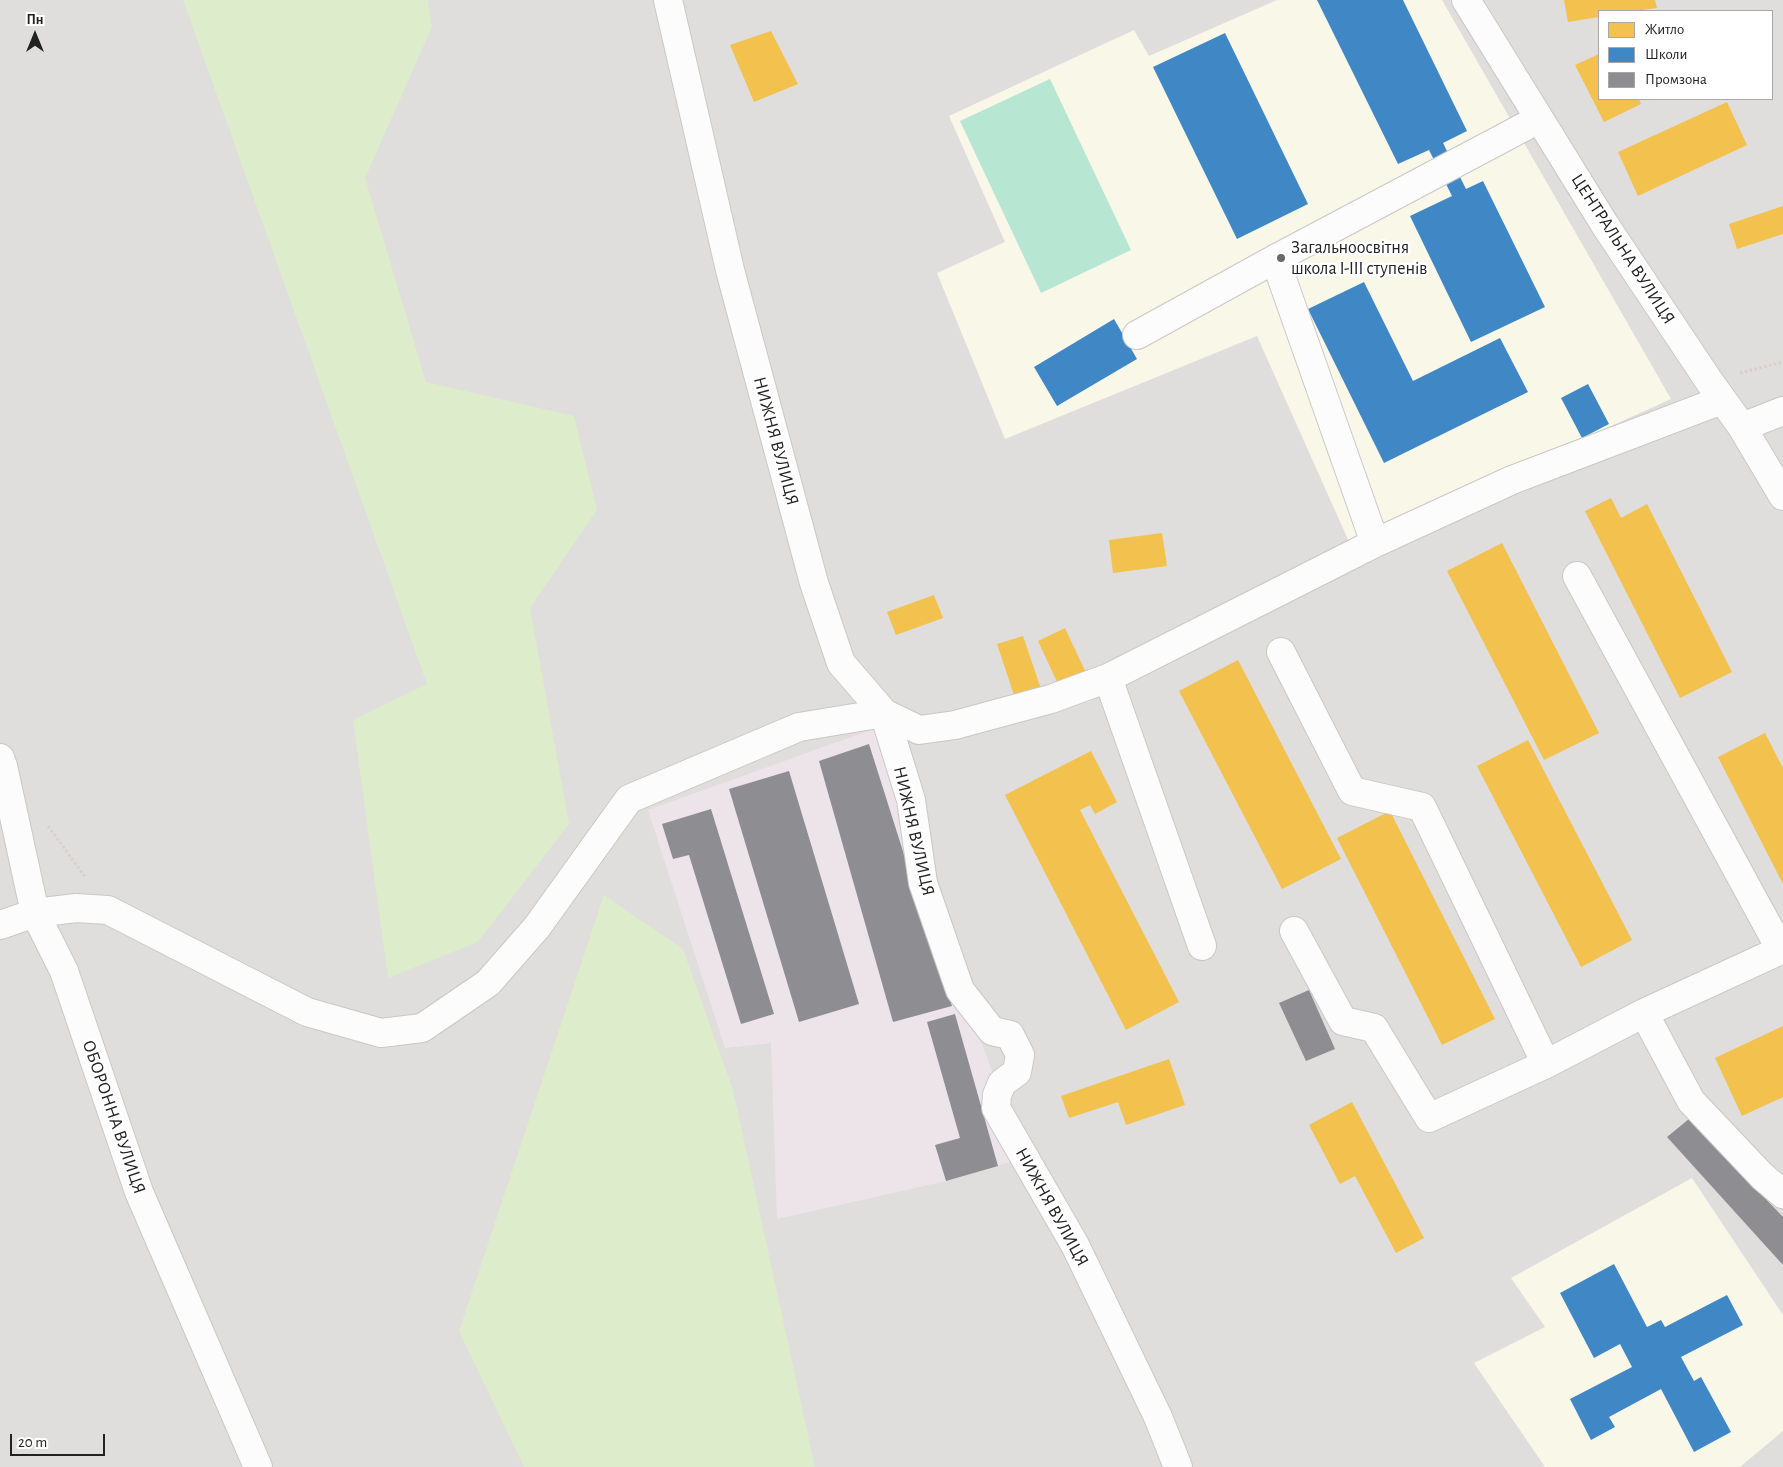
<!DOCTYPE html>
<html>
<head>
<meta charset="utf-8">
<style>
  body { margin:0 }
  #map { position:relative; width:1783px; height:1467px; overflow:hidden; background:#f0eeeb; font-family:"Alegreya Sans",sans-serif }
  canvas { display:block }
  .legend { position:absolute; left:1598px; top:10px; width:175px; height:90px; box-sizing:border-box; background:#fff; border:1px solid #a7a7a7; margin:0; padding:6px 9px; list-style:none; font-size:15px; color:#222 }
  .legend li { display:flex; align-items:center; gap:10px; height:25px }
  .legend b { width:25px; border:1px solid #a7a7a7 }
  .north { position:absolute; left:10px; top:10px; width:50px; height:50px; -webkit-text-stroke:4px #fff; paint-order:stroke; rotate:0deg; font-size:14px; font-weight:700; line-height:20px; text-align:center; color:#222 }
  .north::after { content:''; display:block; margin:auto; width:18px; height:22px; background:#222; clip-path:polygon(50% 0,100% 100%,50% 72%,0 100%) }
  .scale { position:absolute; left:10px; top:1434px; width:95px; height:22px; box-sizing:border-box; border:2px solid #222; border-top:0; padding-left:6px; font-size:15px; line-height:18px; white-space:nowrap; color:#222; -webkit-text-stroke:4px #fff; paint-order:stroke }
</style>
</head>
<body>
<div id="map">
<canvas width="1783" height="1467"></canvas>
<ul class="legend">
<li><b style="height:14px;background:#f2c14e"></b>Житло</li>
<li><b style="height:14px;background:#3f88c5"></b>Школи</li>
<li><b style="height:14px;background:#8d8d92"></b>Промзона</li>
</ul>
<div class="north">Пн</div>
<div class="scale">20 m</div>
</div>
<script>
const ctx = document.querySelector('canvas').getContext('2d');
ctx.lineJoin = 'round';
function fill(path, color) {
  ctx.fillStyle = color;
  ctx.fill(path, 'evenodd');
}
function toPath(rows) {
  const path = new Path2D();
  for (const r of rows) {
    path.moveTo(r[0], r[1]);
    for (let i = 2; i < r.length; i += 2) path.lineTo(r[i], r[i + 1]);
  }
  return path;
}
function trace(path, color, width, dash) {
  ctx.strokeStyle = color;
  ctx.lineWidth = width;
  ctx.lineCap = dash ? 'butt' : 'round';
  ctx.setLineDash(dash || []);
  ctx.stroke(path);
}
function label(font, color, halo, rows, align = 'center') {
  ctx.font = font + ' "Alegreya Sans",sans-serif';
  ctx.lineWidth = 5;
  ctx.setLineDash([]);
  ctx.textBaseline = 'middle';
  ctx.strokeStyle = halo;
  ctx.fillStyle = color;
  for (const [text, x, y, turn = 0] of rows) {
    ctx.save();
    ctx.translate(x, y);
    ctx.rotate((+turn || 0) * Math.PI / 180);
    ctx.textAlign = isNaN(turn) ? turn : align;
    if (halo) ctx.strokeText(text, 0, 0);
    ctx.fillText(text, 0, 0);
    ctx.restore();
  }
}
fill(toPath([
  [0,0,1783,0,1783,1467,0,1467],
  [1599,11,1772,11,1772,99,1599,99]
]), '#dfdedc');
fill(toPath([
  [879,727,970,1010,1023,1158,946,1181,777,1219,771,1043,725,1048,648,810]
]), '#ede4e9');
fill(toPath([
  [1277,0,1442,0,1671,399,1350,544,1257,336,1005,439,937,273,1005,242,949,116,1134,30,1149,56],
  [1692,1178,1783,1315,1783,1431,1740,1467,1545,1467,1474,1363,1545,1327,1511,1278]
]), '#f8f7e8');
fill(toPath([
  [183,0,428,0,432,27,365,178,426,382,574,416,597,510,530,608,569,824,478,942,388,978,353,720,427,684],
  [604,895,683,949,733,1090,815,1467,524,1467,459,1331]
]), '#ddeccb');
fill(toPath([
  [1050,79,1131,250,1041,293,960,121]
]), '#b7e6d2');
fill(toPath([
  [1564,0,1655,0,1657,8,1635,11,1599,11,1599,17,1568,22],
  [771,31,798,84,754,102,730,45],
  [1599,54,1599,99,1639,99,1641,104,1604,122,1575,65],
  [1727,102,1747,145,1638,196,1618,152],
  [1783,206,1783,234,1737,249,1729,224],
  [1611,498,1621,518,1647,504,1732,672,1680,698,1585,511],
  [1162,533,1167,566,1113,573,1109,540],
  [1502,543,1599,733,1544,760,1447,571],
  [934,595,943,618,896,635,887,612],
  [1065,628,1086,673,1059,686,1038,641],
  [1023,636,1042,692,1016,701,997,644],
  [1238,660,1341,859,1282,889,1179,691],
  [1765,733,1783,768,1783,884,1718,757],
  [1528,740,1632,940,1581,967,1477,766],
  [1091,751,1117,802,1095,814,1090,805,1080,810,1179,1002,1126,1030,1005,795],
  [1390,811,1495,1019,1442,1045,1337,838],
  [1783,1026,1783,1097,1742,1116,1715,1058],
  [1169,1059,1185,1105,1126,1125,1118,1102,1069,1118,1061,1096],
  [1352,1102,1424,1238,1396,1253,1355,1176,1340,1184,1309,1125]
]), '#f2c14e');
fill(toPath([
  [1317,0,1403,0,1467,131,1443,143,1466,189,1483,181,1545,307,1471,342,1410,216,1452,196,1429,150,1398,164],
  [1225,33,1308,204,1237,239,1153,67],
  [1364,282,1413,381,1500,338,1528,392,1384,463,1308,309],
  [1114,319,1137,359,1057,406,1034,367],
  [1588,384,1609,424,1582,438,1561,398],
  [1614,1264,1647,1327,1661,1320,1665,1327,1727,1295,1743,1325,1681,1357,1694,1381,1701,1377,1731,1432,1694,1452,1661,1389,1609,1417,1615,1427,1591,1440,1570,1399,1632,1367,1620,1344,1594,1358,1560,1293]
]), '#3f88c5');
fill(toPath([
  [869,744,952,1006,893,1022,819,761],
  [789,771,859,1004,799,1022,729,789],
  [711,809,774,1014,741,1024,689,855,673,859,662,824],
  [1309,990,1335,1049,1306,1061,1279,1003],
  [955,1014,998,1166,946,1181,935,1145,960,1138,927,1022],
  [1689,1119,1783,1217,1783,1265,1667,1137]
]), '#8d8d92');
const minor = toPath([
  [668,0,730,270,814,583,841,663,884,713,911,800,923,883,960,990,992,1031,1010,1035,1020,1055,1017,1072,1002,1083,997,1095,996,1108,1075,1245,1158,1417,1178,1467],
  [1466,0,1605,225,1709,381,1742,427,1783,496],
  [1275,259,1375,543],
  [1137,335,1275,259,1539,119],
  [1742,427,1783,411],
  [1577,576,1781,950],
  [1281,652,1352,791,1422,807,1546,1064],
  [1108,678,1202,946],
  [0,758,3,766,35,913,64,971,139,1192,258,1467],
  [0,925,35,913,76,908,108,910,307,1012,381,1033,422,1028,488,983,537,927,629,799,799,727,884,713,919,730,955,725,1051,699,1108,678,1375,543,1512,480,1722,400],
  [1294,931,1343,1021,1374,1028,1429,1118,1546,1064,1644,1013,1783,949],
  [1644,1013,1691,1101,1762,1176,1783,1194]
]);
trace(minor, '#c9c8c7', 30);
trace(toPath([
  [1740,373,1783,362],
  [48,826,86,878]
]), '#dccecd', 3, [2.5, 2.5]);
trace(minor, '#fdfcfc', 28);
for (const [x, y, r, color] of [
  [1281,258,5,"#6a6968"]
]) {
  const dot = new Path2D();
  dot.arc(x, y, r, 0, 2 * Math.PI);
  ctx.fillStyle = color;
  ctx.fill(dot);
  trace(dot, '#fff', 2);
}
label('18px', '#222', '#fff', [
  ["Загальноосвітня",1291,248],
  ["школа I-III ступенів",1291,269]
], 'left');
label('18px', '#222', '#fff', [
  ["ЦЕНТРАЛЬНА ВУЛИЦЯ",1623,249,57],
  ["НИЖНЯ ВУЛИЦЯ",776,441,75],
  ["НИЖНЯ ВУЛИЦЯ",914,831,77],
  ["ОБОРОННА ВУЛИЦЯ",114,1117,71],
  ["НИЖНЯ ВУЛИЦЯ",1052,1207,61]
]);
</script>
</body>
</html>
